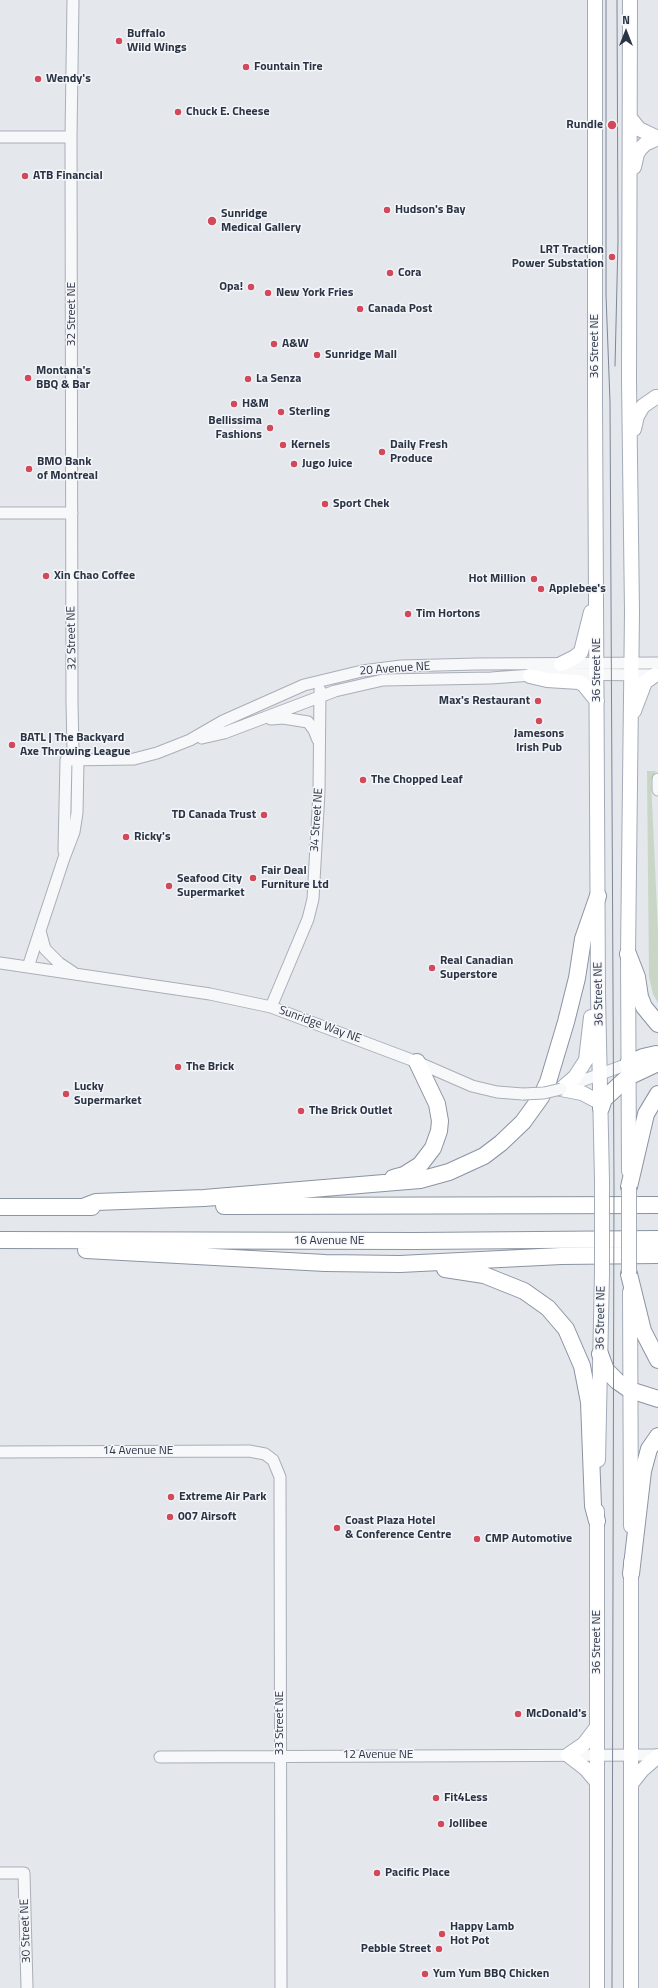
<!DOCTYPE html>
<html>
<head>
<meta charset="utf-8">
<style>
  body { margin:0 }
  #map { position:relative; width:658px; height:1988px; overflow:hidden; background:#e4e7ec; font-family:"Titillium Web",sans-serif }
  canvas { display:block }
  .north { position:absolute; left:606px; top:12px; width:40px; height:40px; -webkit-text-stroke:3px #f4f6f9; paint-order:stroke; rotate:0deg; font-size:11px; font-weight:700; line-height:16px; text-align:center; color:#2b3445 }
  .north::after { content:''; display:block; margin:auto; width:14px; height:18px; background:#2b3445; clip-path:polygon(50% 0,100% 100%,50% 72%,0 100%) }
</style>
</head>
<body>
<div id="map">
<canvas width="658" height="1988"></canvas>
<div class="north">N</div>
</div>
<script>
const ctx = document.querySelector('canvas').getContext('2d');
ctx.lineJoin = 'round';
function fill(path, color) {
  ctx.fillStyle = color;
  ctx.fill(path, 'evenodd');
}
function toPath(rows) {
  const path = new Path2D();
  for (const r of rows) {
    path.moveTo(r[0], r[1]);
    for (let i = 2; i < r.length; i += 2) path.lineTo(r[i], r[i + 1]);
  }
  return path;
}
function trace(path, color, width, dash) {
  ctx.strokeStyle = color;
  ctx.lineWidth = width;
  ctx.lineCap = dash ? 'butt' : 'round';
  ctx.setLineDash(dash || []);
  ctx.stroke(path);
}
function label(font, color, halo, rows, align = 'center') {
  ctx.font = font + ' "Titillium Web",sans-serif';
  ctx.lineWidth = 3;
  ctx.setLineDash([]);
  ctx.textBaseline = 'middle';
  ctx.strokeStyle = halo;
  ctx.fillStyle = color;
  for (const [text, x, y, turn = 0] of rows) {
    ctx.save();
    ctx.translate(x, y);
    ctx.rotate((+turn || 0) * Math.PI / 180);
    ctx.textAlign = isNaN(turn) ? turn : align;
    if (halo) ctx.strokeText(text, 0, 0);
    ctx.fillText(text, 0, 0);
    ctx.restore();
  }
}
fill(toPath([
  [647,771,656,771,651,780,658,931,658,1003,653,994,649,977]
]), '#c9d6c5');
const minor = toPath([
  [0,137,71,137],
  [0,513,72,513],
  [271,719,283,718,308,722,314,730,318,740],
  [202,738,224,733,335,691,383,680,491,678,546,674,657,675],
  [66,760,134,759,157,753,190,740,223,721,304,685,362,671,401,666,476,664,658,663],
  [658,779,658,790],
  [64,851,66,760,70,754],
  [40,931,45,949,59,963,74,973],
  [0,963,210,994,271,1007,417,1062,472,1086,497,1092,523,1094],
  [28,967,64,858,74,832,77,813,78,760,73,749,72,702,71,137,73,0],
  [271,1007,308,919,313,899,319,792,320,690],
  [565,1087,628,1064],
  [0,1452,249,1451,265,1454,273,1460,280,1477,281,1988],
  [160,1757,658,1755],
  [0,1873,24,1873,27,1988]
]);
const major = toPath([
  [595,0,595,402,598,995,602,1181],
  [631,119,639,129,658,138],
  [634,167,637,154,640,149,645,144,658,138],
  [634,429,637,416,643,406,656,397],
  [561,664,575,657,581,652,591,612],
  [530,676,547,680,579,682,584,685,597,701],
  [634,711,645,682,655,675],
  [561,1089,575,1077,586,1060,591,1017],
  [561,1089,582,1093,601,1103],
  [629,1171,628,954,632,612,629,381,630,0],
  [630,1292,631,1526],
  [598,1460,602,1273],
  [631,1562,631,1988],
  [597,1727,584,1744,568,1755,586,1769,597,1782],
  [631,1784,642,1770,658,1756],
  [597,1988,597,1511]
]);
const highway = toPath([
  [628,954,637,977,640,997,644,1007,658,1024],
  [628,1064,643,1057,656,1054],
  [601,1108,604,1099,628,1077,658,1063],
  [393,1178,404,1175,420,1165,433,1148,439,1131,440,1121,437,1104,417,1062],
  [629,1187,646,1114,658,1094],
  [224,1206,658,1205],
  [0,1207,92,1207],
  [83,1207,96,1202,204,1198,420,1180,449,1172,484,1156,501,1143,523,1122,541,1097,548,1082,566,1022,577,978,583,939,598,896],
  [0,1240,415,1241,658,1239],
  [86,1250,325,1263,400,1264,561,1256,658,1255],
  [445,1269,484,1275,524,1291,548,1308,566,1329,582,1366,589,1402,593,1506,597,1521],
  [629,1274,643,1331,658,1360],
  [600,1354,606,1370,617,1381,630,1390,658,1399],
  [631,1574,643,1471,649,1449,658,1436]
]);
trace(minor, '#a9aeb7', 13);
trace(major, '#a3abb8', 16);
trace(highway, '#8b94a3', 18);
trace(minor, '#f7f8fa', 11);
trace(major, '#fff', 14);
trace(highway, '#fff', 16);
trace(toPath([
  [606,0,606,295,610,402,614,1187,612,1988],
  [615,366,618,241,617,0]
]), '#7d8696', 1);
const minorBridge = toPath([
  [523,1094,544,1093,561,1089]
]);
const majorBridge = toPath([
  [602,1181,602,1273],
  [629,1187,629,1274]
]);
trace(minorBridge, '#a9aeb7', 13, []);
trace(majorBridge, '#a3abb8', 16, []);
trace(minorBridge, '#f7f8fa', 11);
trace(majorBridge, '#fff', 14);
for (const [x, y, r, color] of [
  [119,41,4,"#d1495b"],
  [246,67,4,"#d1495b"],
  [38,79,4,"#d1495b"],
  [178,112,4,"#d1495b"],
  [612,125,5,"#d1495b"],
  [25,176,4,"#d1495b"],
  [387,210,4,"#d1495b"],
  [212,221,5,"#d1495b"],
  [612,257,4,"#d1495b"],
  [390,273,4,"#d1495b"],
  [251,287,4,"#d1495b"],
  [268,293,4,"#d1495b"],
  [360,309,4,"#d1495b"],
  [274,344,4,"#d1495b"],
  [317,355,4,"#d1495b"],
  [28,378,4,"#d1495b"],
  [248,379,4,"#d1495b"],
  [234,404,4,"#d1495b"],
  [281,412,4,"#d1495b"],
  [270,428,4,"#d1495b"],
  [283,445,4,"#d1495b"],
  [382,452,4,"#d1495b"],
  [294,464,4,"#d1495b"],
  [29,469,4,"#d1495b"],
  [325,504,4,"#d1495b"],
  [46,576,4,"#d1495b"],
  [534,579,4,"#d1495b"],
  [541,589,4,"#d1495b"],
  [408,614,4,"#d1495b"],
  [538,701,4,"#d1495b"],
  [539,721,4,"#d1495b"],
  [12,745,4,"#d1495b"],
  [363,780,4,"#d1495b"],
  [264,815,4,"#d1495b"],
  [126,837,4,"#d1495b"],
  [253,878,4,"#d1495b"],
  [169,886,4,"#d1495b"],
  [432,968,4,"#d1495b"],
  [178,1067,4,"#d1495b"],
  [66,1094,4,"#d1495b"],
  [301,1111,4,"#d1495b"],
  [171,1497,4,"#d1495b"],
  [170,1517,4,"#d1495b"],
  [337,1528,4,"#d1495b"],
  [477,1539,4,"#d1495b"],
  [518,1714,4,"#d1495b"],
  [436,1798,4,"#d1495b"],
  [441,1824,4,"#d1495b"],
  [377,1873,4,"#d1495b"],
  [442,1934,4,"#d1495b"],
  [439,1949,4,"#d1495b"],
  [425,1974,4,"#d1495b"]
]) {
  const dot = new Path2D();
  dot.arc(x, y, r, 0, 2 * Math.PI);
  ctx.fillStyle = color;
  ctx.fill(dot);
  trace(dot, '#f4f6f9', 1.5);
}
label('bold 12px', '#2b3445', '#f4f6f9', [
  ["Buffalo",127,34],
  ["Wild Wings",127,48],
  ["Fountain Tire",254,67],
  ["Wendy's",46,79],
  ["Chuck E. Cheese",186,112],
  ["Rundle",603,125,"right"],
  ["ATB Financial",33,176],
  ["Hudson's Bay",395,210],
  ["Sunridge",221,214],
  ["Medical Gallery",221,228],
  ["LRT Traction",604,250,"right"],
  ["Power Substation",604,264,"right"],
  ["Cora",398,273],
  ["Opa!",243,287,"right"],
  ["New York Fries",276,293],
  ["Canada Post",368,309],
  ["A&W",282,344],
  ["Sunridge Mall",325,355],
  ["Montana's",36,371],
  ["BBQ & Bar",36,385],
  ["La Senza",256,379],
  ["H&M",242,404],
  ["Sterling",289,412],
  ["Bellissima",262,421,"right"],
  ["Fashions",262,435,"right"],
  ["Kernels",291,445],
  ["Daily Fresh",390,445],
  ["Produce",390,459],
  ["BMO Bank",37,462],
  ["of Montreal",37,476],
  ["Jugo Juice",302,464],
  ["Sport Chek",333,504],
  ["Xin Chao Coffee",54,576],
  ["Hot Million",526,579,"right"],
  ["Applebee's",549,589],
  ["Tim Hortons",416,614],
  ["Max's Restaurant",530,701,"right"],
  ["Jamesons",539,734,"center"],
  ["Irish Pub",539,748,"center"],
  ["BATL | The Backyard",20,738],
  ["Axe Throwing League",20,752],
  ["The Chopped Leaf",371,780],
  ["TD Canada Trust",256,815,"right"],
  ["Ricky's",134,837],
  ["Fair Deal",261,871],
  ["Furniture Ltd",261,885],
  ["Seafood City",177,879],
  ["Supermarket",177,893],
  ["Real Canadian",440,961],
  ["Superstore",440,975],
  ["The Brick",186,1067],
  ["Lucky",74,1087],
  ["Supermarket",74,1101],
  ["The Brick Outlet",309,1111],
  ["Extreme Air Park",179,1497],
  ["007 Airsoft",178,1517],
  ["Coast Plaza Hotel",345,1521],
  ["& Conference Centre",345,1535],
  ["CMP Automotive",485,1539],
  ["McDonald's",526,1714],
  ["Fit4Less",444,1798],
  ["Jollibee",449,1824],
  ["Pacific Place",385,1873],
  ["Happy Lamb",450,1927],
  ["Hot Pot",450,1941],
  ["Pebble Street",431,1949,"right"],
  ["Yum Yum BBQ Chicken",433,1974]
], 'left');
label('12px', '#2b3445', '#f4f6f9', [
  ["32 Street NE",72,314,-90],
  ["36 Street NE",595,346,-90],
  ["32 Street NE",72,638,-91],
  ["20 Avenue NE",395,669,-4],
  ["36 Street NE",597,670,-90],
  ["34 Street NE",317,820,-86],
  ["36 Street NE",599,994,-91],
  ["Sunridge Way NE",320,1025,20],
  ["16 Avenue NE",329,1241],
  ["36 Street NE",601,1318,-89],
  ["14 Avenue NE",138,1451],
  ["36 Street NE",597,1642,-90],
  ["33 Street NE",280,1723,-90],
  ["12 Avenue NE",378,1755],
  ["30 Street NE",26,1931,-92]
]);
</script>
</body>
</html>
